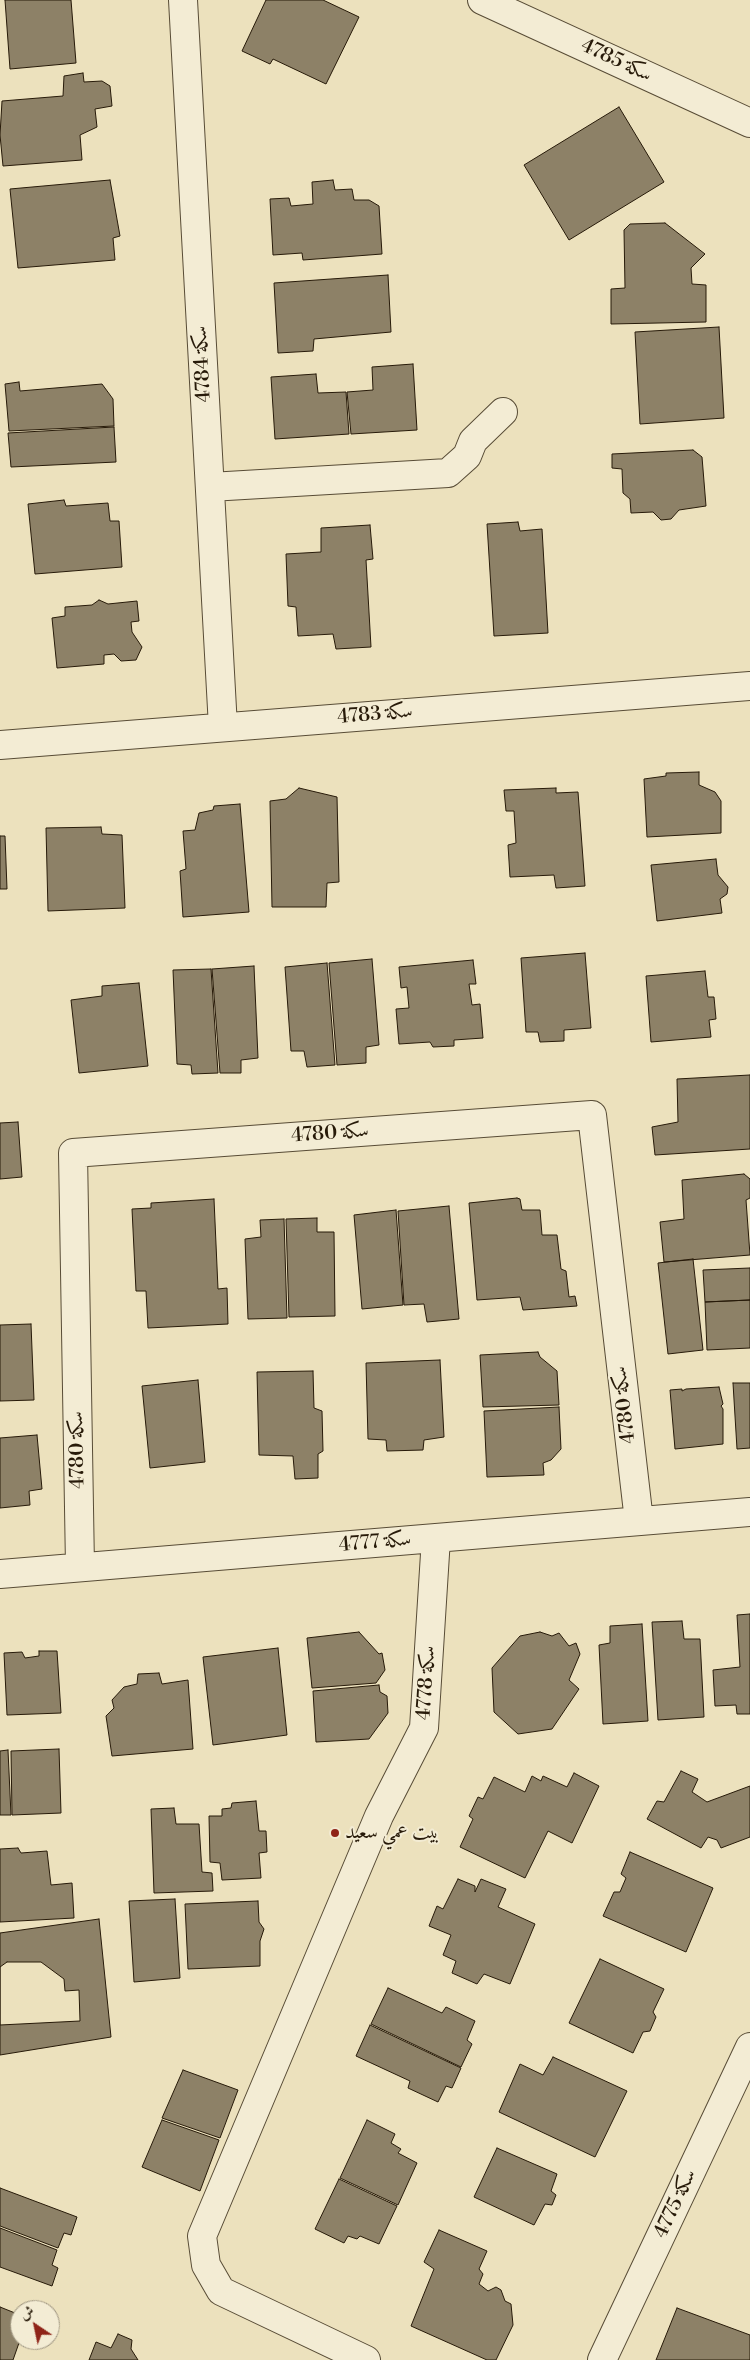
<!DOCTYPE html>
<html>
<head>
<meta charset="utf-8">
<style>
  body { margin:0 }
  #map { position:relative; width:750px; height:2360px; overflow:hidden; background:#ece1bd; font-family:"Libre Bodoni",Amiri,serif }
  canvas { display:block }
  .north { position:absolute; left:10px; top:2300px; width:50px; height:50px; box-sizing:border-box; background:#f3ecd4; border:1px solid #a19883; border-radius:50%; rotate:326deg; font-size:14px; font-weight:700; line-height:20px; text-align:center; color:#271a09 }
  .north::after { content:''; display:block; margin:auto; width:18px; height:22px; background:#8f2418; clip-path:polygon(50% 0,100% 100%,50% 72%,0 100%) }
</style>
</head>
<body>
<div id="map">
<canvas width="750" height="2360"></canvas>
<div class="north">ش</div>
</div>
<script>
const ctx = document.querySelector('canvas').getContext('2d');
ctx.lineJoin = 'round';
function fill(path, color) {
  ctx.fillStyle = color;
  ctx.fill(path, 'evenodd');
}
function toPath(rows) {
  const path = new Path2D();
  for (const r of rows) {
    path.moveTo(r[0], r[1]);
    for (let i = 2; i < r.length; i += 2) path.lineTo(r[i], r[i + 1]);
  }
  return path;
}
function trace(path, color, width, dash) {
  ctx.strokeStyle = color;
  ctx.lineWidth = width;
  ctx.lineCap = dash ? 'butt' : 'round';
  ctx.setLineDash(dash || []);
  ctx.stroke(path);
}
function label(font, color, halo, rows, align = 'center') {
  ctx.font = font + ' "Libre Bodoni",Amiri,serif';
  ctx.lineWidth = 4;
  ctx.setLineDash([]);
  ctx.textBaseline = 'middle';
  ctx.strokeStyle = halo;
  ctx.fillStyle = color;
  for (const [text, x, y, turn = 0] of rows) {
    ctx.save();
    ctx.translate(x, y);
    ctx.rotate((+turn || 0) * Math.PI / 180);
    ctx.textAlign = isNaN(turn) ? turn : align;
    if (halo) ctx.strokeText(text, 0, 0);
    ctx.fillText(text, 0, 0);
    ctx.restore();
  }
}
const building = toPath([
  [5,0,71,0,76,63,10,69,5,0],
  [266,0,323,0,359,17,326,84,273,59,270,64,242,51,266,0],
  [83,73,84,82,102,81,110,86,112,106,95,109,97,127,80,135,82,160,3,166,0,135,2,101,63,96,64,76,83,73],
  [619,107,664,182,569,240,524,165,619,107],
  [110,180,120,236,113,238,115,260,18,268,10,189,110,180],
  [333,180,335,190,352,189,354,200,369,200,379,206,382,254,303,260,302,253,273,255,270,199,289,198,291,206,313,204,312,182,333,180],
  [665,223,705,254,691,268,692,284,706,285,706,322,611,324,611,289,625,288,624,230,630,224,665,223],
  [388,275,391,332,314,339,313,351,278,353,274,283,388,275],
  [719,327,724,418,640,424,635,332,719,327],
  [413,364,417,430,351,434,347,392,373,390,372,367,413,364],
  [316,374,318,393,346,392,349,434,275,439,271,377,316,374],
  [19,382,20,391,102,384,113,399,114,426,9,431,5,384,19,382],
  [114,427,116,462,11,467,8,433,114,427],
  [693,450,702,457,706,506,679,510,671,519,661,520,653,512,631,513,630,499,623,493,622,469,612,468,612,454,693,450],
  [64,500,66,506,108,503,110,521,119,521,122,567,35,574,28,504,64,500],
  [518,522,520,531,542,529,548,633,494,636,487,524,518,522],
  [370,525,373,559,366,560,371,647,336,649,333,634,298,636,296,607,288,606,286,554,321,552,321,528,370,525],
  [99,600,108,604,137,601,139,621,131,622,132,632,142,647,136,660,121,661,114,654,104,655,104,664,57,668,52,618,65,616,65,607,92,605,99,600],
  [699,772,699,785,715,792,721,801,721,833,647,837,644,779,666,776,666,773,699,772],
  [299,788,337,797,339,882,327,883,326,907,272,907,270,801,286,799,299,788],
  [556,788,556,793,578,792,585,886,556,888,554,875,510,877,508,845,516,843,514,811,506,811,504,790,556,788],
  [240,804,249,912,183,917,180,871,186,869,183,831,195,830,199,813,213,810,214,806,240,804],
  [101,827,102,834,122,835,125,908,48,911,46,828,101,827],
  [0,836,5,836,7,889,0,889,0,836],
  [716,859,718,875,728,887,727,894,720,899,722,913,657,921,651,865,716,859],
  [585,953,591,1028,564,1030,564,1041,540,1042,538,1032,526,1032,521,958,585,953],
  [372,959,379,1045,366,1047,366,1063,337,1065,329,963,372,959],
  [473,960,476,984,469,984,472,1005,480,1004,483,1038,454,1040,454,1046,433,1047,430,1042,399,1044,396,1009,409,1008,407,987,401,988,399,967,473,960],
  [327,963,335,1065,307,1067,304,1051,291,1051,285,967,327,963],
  [254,966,258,1058,241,1060,241,1073,220,1073,212,969,254,966],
  [211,969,218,1073,192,1074,191,1065,177,1064,173,970,211,969],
  [705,971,708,997,714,997,716,1019,709,1020,711,1037,651,1042,646,976,705,971],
  [139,983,148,1066,79,1073,71,1000,102,996,102,986,139,983],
  [750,1075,750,1149,655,1155,652,1127,678,1122,677,1079,750,1075],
  [18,1122,22,1177,0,1179,0,1123,18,1122],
  [744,1174,750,1179,750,1198,746,1200,750,1255,664,1262,660,1222,684,1219,682,1180,744,1174],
  [517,1198,520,1199,522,1210,540,1210,542,1235,557,1235,561,1269,566,1271,569,1297,575,1296,577,1306,523,1310,520,1297,477,1300,469,1203,517,1198],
  [214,1199,218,1289,227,1288,228,1324,148,1328,146,1291,136,1291,132,1209,151,1208,151,1203,214,1199],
  [449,1206,459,1319,427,1322,424,1304,404,1305,398,1211,449,1206],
  [396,1210,403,1305,362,1309,354,1215,396,1210],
  [317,1218,317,1232,334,1232,335,1316,289,1317,286,1219,317,1218],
  [284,1219,287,1318,248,1319,245,1239,261,1237,260,1220,284,1219],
  [693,1259,703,1350,668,1354,658,1263,693,1259],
  [750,1268,750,1300,705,1302,703,1270,750,1268],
  [750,1300,750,1348,707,1350,705,1302,750,1300],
  [31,1324,34,1400,0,1401,0,1325,31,1324],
  [538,1352,540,1357,557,1371,559,1405,483,1407,480,1355,538,1352],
  [440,1360,444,1437,424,1440,423,1450,387,1451,386,1440,368,1439,366,1363,440,1360],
  [313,1371,314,1408,322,1411,323,1451,318,1454,318,1478,295,1479,293,1456,259,1455,257,1372,313,1371],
  [198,1380,205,1462,150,1468,142,1386,198,1380],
  [733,1383,750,1383,750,1448,737,1449,733,1383],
  [719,1387,723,1404,721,1406,723,1409,723,1444,675,1449,670,1390,682,1389,682,1391,686,1389,719,1387],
  [559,1407,561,1449,551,1460,543,1463,544,1475,487,1477,484,1411,559,1407],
  [37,1435,42,1489,29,1491,30,1505,0,1508,0,1438,37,1435],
  [750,1614,750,1714,737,1714,736,1705,715,1706,713,1670,740,1667,737,1615,750,1614],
  [682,1621,684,1639,700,1639,704,1717,658,1720,652,1622,682,1621],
  [642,1624,648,1721,603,1724,599,1645,610,1643,610,1626,642,1624],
  [359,1632,379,1654,382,1653,385,1670,376,1683,312,1688,307,1638,359,1632],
  [540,1632,552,1636,559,1633,569,1646,576,1643,580,1654,569,1680,579,1689,552,1729,518,1734,494,1712,492,1668,520,1636,540,1632],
  [278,1648,287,1735,213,1745,203,1657,278,1648],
  [39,1651,57,1651,61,1713,7,1715,4,1653,22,1652,25,1658,39,1656,39,1651],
  [159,1673,162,1684,188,1680,193,1749,112,1756,106,1716,114,1708,112,1700,124,1687,137,1684,138,1674,159,1673],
  [379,1685,380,1692,387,1696,388,1713,369,1739,316,1742,313,1691,379,1685],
  [59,1749,61,1813,12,1815,11,1751,59,1749],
  [8,1750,11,1815,0,1815,0,1751,8,1750],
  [681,1771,698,1779,692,1792,707,1802,750,1786,750,1837,721,1848,717,1840,708,1837,701,1848,647,1819,657,1801,664,1802,681,1771],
  [574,1773,599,1786,572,1843,548,1831,525,1878,460,1847,473,1819,469,1816,478,1797,483,1799,494,1777,525,1792,532,1776,541,1781,543,1776,567,1787,574,1773],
  [256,1801,259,1831,266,1831,267,1852,259,1853,261,1878,222,1880,220,1863,210,1862,209,1816,222,1816,222,1809,231,1808,232,1803,256,1801],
  [174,1808,176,1824,199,1824,202,1872,212,1873,213,1891,154,1893,151,1809,174,1808],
  [18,1848,21,1853,47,1851,51,1885,72,1883,74,1918,0,1922,0,1849,18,1848],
  [630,1852,713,1888,686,1952,603,1916,614,1892,620,1892,626,1878,621,1874,630,1852],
  [458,1879,475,1886,475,1892,481,1879,506,1889,498,1907,535,1924,510,1984,484,1974,477,1984,452,1973,456,1961,443,1955,451,1935,429,1926,437,1906,443,1909,458,1879],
  [175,1899,180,1978,134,1982,129,1901,175,1899],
  [258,1901,259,1922,264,1929,260,1941,260,1966,188,1969,185,1904,258,1901],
  [99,1919,111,2037,0,2055,0,1933,99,1919],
  [600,1959,664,1989,653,2012,656,2017,650,2031,643,2032,633,2053,569,2023,600,1959],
  [7,1962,41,1962,64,1979,65,1991,79,1990,80,2021,0,2025,0,1967,7,1962],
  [388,1988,442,2013,446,2007,475,2021,467,2040,472,2044,461,2067,371,2024,388,1988],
  [370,2025,461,2068,452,2088,446,2086,438,2102,408,2088,410,2081,356,2056,370,2025],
  [553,2057,627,2091,595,2157,499,2112,520,2064,543,2075,553,2057],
  [183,2070,238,2090,220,2138,162,2118,183,2070],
  [162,2120,219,2140,200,2191,142,2167,162,2120],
  [367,2120,395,2134,391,2143,401,2149,398,2153,417,2163,398,2205,340,2178,367,2120],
  [497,2148,557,2174,551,2191,556,2195,552,2205,545,2204,534,2225,474,2197,497,2148],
  [339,2179,397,2206,379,2244,360,2236,357,2239,348,2236,344,2243,315,2229,339,2179],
  [0,2188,77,2217,71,2235,64,2233,58,2248,0,2226,0,2188],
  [0,2228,57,2250,52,2265,58,2268,52,2286,0,2267,0,2228],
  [439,2230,487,2251,479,2269,483,2274,479,2284,488,2291,496,2287,501,2290,505,2301,511,2304,513,2325,496,2360,487,2360,411,2326,434,2269,424,2262,439,2230],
  [0,2307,20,2315,20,2340,13,2360,0,2360,0,2307],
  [677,2308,750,2335,750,2360,656,2360,677,2308],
  [118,2334,132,2340,131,2349,138,2360,89,2360,96,2342,111,2348,118,2334]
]);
fill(building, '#8d8167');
trace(building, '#271a09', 1);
const street = toPath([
  [183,0,223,727],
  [482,0,750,123],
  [210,487,448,473,467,456,473,441,503,412],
  [0,745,750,686],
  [80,1567,73,1153,592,1115,639,1521],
  [0,1574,750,1512],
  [366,2360,221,2291,206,2265,202,2236,379,1816,424,1728,436,1538],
  [602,2360,750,2047]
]);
trace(street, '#584c36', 30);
trace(street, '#f3ecd4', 28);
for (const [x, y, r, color] of [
  [335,1833,5,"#8f2418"]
]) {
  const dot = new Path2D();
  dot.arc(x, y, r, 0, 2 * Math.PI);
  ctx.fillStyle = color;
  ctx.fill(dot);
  trace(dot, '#f3ecd4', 2);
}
label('20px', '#271a09', '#f3ecd4', [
  ["سكة 4785",616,61,25],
  ["سكة 4784",203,364,-93],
  ["سكة 4783",375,715,-5],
  ["سكة 4780",330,1134,-4],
  ["سكة 4780",625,1405,-97],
  ["سكة 4780",78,1450,-91],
  ["سكة 4777",375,1543,-5],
  ["سكة 4778",427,1683,-86],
  ["سكة 4775",676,2204,-65]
]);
label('20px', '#271a09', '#f3ecd4', [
  ["بيت عمي سعيد",345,1833]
], 'left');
</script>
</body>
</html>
